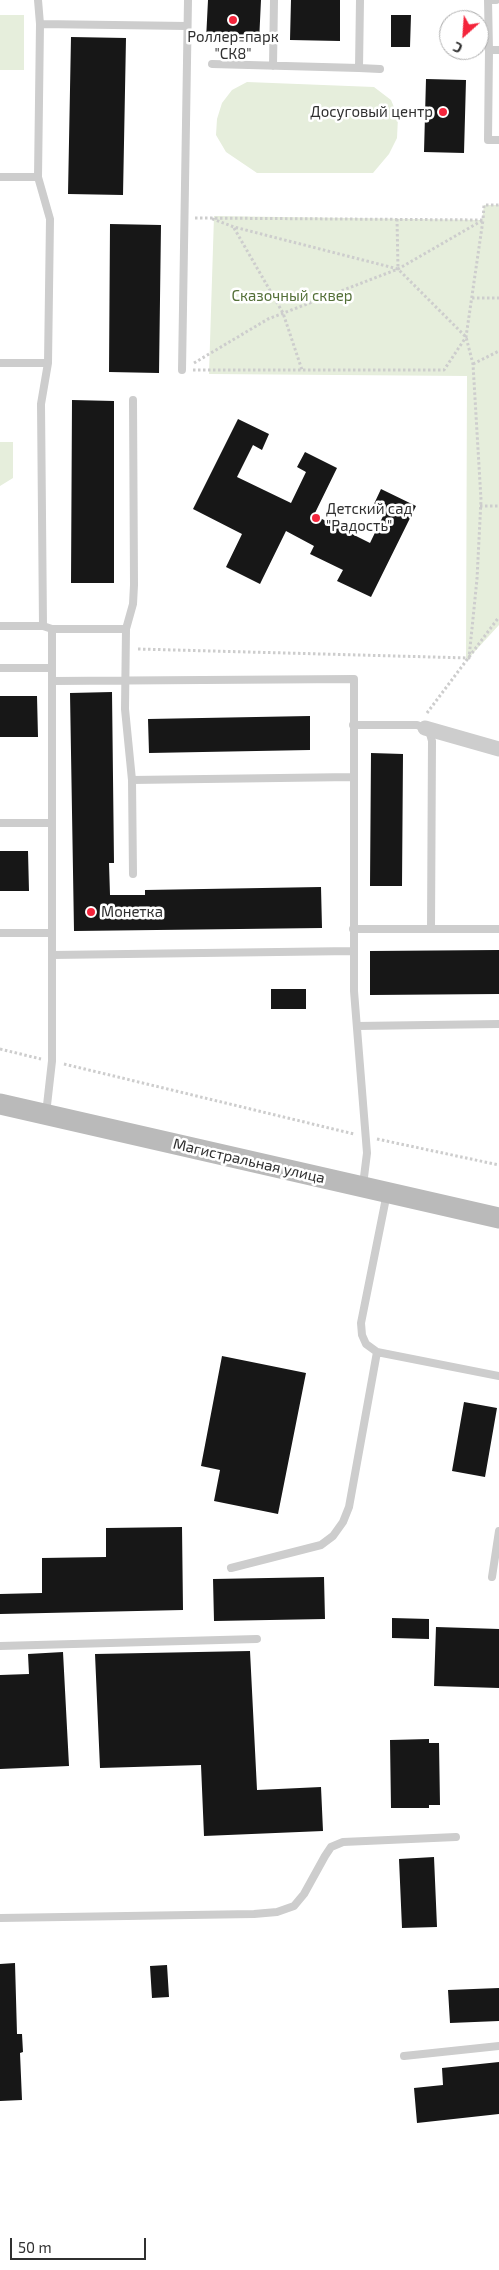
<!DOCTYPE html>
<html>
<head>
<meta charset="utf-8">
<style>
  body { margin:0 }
  #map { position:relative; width:499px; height:2270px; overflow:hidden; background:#fff; font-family:"Exo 2",sans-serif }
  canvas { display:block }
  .north { position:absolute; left:439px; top:10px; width:50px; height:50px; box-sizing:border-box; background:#fff; border:1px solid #acacac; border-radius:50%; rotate:206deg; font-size:14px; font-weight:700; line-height:20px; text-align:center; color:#303030 }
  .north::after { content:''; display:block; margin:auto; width:18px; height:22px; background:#f4243b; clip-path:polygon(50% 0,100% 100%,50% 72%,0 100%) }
  .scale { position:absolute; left:10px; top:2238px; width:136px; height:22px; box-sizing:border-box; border:2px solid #303030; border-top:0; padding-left:6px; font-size:15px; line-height:18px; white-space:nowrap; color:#303030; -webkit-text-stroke:4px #fff; paint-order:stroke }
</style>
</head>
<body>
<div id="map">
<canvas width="499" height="2270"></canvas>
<div class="north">С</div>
<div class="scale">50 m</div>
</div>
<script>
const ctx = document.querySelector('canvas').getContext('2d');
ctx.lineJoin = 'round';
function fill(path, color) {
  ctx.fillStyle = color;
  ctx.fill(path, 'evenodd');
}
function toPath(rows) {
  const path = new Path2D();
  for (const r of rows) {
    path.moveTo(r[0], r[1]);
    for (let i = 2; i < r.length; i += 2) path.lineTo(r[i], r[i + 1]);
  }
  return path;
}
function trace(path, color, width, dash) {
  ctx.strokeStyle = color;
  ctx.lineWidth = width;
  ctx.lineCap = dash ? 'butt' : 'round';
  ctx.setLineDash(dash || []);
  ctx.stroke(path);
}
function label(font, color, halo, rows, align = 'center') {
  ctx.font = font + ' "Exo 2",sans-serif';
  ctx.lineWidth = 5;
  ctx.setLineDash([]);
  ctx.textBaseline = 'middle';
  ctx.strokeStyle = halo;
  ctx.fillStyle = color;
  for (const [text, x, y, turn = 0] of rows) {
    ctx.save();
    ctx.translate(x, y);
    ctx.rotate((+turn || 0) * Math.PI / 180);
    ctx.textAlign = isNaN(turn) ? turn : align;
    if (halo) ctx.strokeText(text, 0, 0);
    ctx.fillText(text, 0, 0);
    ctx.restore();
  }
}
fill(toPath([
  [0,15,24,15,24,70,0,70],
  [247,82,374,87,391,100,398,117,397,138,389,154,373,173,257,173,226,152,216,135,217,119,222,103,232,90],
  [484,205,499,205,499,625,466,661,467,376,209,374,214,216,482,220],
  [0,442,13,442,13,478,0,486]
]), '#e6eedc');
fill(toPath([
  [208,0,261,0,259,42,206,40],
  [291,0,340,0,340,41,290,40],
  [391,15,411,15,410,47,391,47],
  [71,37,126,38,123,195,68,194],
  [426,79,466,80,464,153,424,152],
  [110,224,161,225,159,373,109,372],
  [72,400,114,401,114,583,71,583],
  [238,419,269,434,262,450,253,445,237,477,291,503,306,472,297,467,305,452,337,468,314,515,370,543,386,510,374,504,381,489,416,506,371,597,337,581,343,570,310,554,314,546,286,531,260,584,226,567,242,534,193,509],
  [112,692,114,863,109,863,110,895,145,895,145,890,321,887,322,928,74,931,70,693],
  [0,696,37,696,38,737,0,737],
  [310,716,310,750,149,753,148,719],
  [371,753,403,754,402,886,370,886],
  [0,851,28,851,29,891,0,891],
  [499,950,499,994,370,995,370,951],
  [271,989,306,989,306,1009,271,1009],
  [222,1356,306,1373,278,1514,214,1501,220,1470,201,1466],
  [464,1402,497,1408,485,1477,452,1471],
  [182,1527,183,1610,0,1614,0,1594,42,1593,42,1558,106,1557,106,1528],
  [324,1577,325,1619,214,1621,213,1579],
  [392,1618,429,1619,429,1639,392,1638],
  [436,1627,499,1629,499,1688,434,1686],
  [250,1651,257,1790,321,1787,323,1831,204,1836,201,1765,100,1768,95,1654],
  [63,1652,69,1766,0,1769,0,1675,29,1674,28,1654],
  [429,1739,429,1743,439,1743,440,1805,429,1805,429,1808,391,1808,390,1740],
  [434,1857,437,1927,402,1928,399,1859],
  [15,1963,17,2034,22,2034,23,2052,20,2053,22,2100,0,2101,0,1964],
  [167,1965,169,1997,152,1998,150,1966],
  [499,1988,499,2021,450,2023,448,1990],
  [499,2062,499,2114,417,2123,414,2088,443,2085,442,2068]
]), '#171717');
trace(toPath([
  [195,218,483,220,484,205,499,205],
  [397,219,398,268],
  [234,228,283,313,302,370],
  [472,298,499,298],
  [194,363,268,319,398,269,483,220],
  [473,364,499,351],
  [193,370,444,370,466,337,483,220],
  [480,506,499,506],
  [138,649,469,658,477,579,481,500,473,364,466,337,398,269,234,227,210,218],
  [427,713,499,617],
  [0,1049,41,1059],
  [64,1064,354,1134],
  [377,1139,499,1165]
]), '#cdcdcd', 3, [2.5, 2.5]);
trace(toPath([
  [38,0,40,24,187,26],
  [496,0,488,0,489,50,499,50],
  [40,24,38,177,50,219,48,363,41,404,43,626],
  [489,50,488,140,499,140],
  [212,64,359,68,360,0],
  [273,66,274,0],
  [359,68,380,69],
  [0,177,38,177],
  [0,363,48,363],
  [182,370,188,0],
  [133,400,134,585,133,604,126,629,125,709,132,780,133,874],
  [0,626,43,626,52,629,52,1061,46,1114],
  [52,629,126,629],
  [0,668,52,668],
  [52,681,354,679,354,991,367,1153,363,1185],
  [353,725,417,725,425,728,430,734,432,741,431,929],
  [132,780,353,777],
  [0,823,52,823],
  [353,929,499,929],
  [0,933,52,933],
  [52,955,353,951],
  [357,1026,499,1024],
  [387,1193,361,1323,362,1335,366,1344,377,1352,499,1376],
  [231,1568,321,1545,333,1536,343,1522,349,1507,377,1352],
  [492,1577,499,1531],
  [0,1646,257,1639],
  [0,1918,254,1914,277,1912,294,1906,304,1894,325,1856,331,1847,343,1842,456,1837],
  [404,2056,499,2046]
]), '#cdcdcd', 8);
trace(toPath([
  [425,728,499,749]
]), '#cdcdcd', 15);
trace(toPath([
  [0,1104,499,1218]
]), '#bababa', 21);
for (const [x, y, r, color] of [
  [233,20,5,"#f4243b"],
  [443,112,5,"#f4243b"],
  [316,518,5,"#f4243b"],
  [91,912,5,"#f4243b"]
]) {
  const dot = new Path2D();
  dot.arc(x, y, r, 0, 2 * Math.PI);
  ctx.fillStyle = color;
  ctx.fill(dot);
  trace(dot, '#fff', 2);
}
label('15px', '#303030', '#fff', [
  ["Роллер-парк",233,37,"center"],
  ["\"СК8\"",233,54,"center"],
  ["Досуговый центр",433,112,"right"],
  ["Детский сад",326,509],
  ["\"Радость\"",326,526],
  ["Монетка",101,912]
], 'left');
label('15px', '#547039', '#fff', [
  ["Сказочный сквер",292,296]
]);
label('15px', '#303030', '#fff', [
  ["Магистральная улица",249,1161,13]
]);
</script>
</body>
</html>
